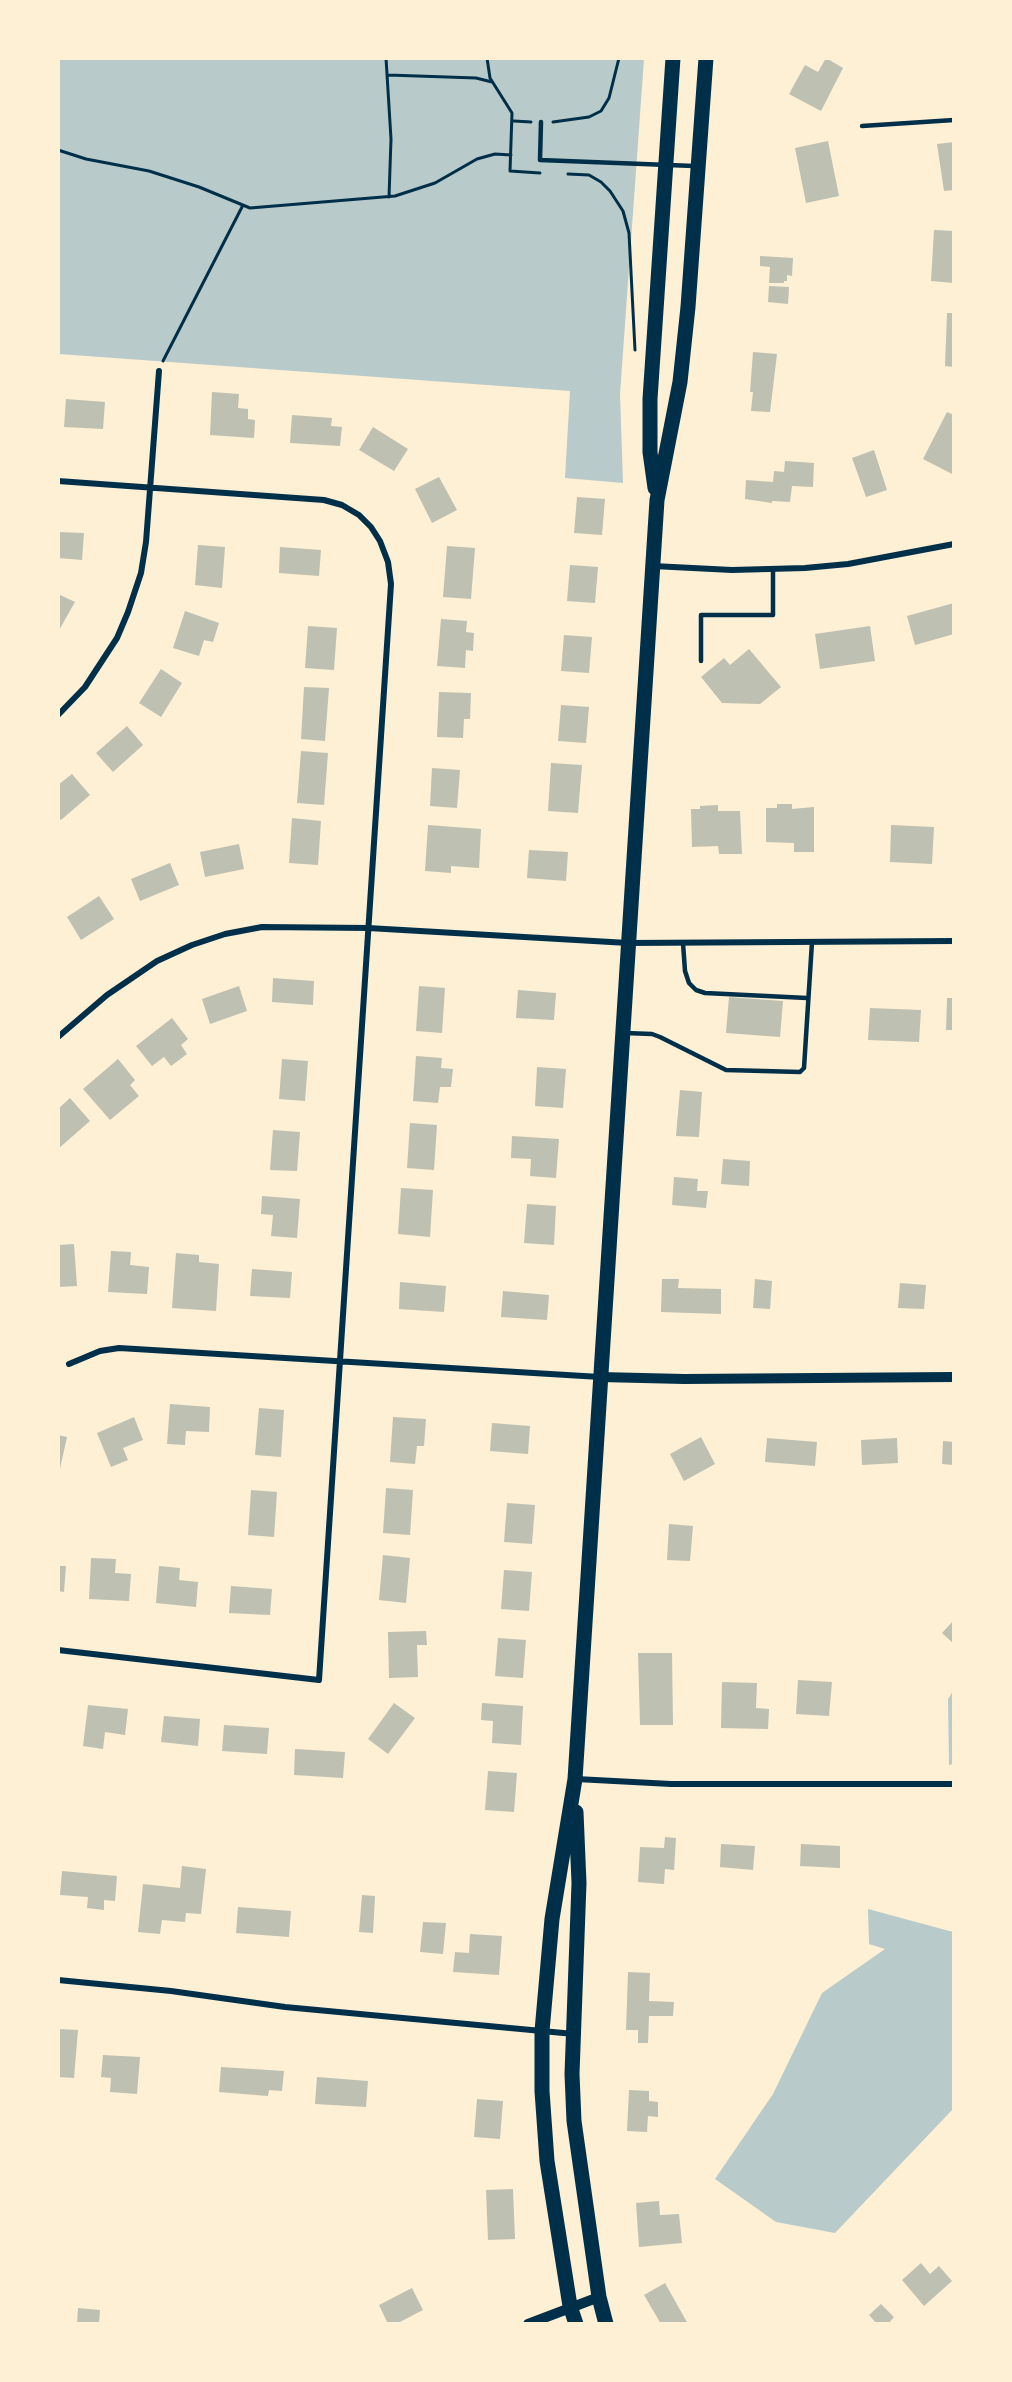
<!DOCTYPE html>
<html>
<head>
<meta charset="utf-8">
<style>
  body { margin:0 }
  #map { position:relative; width:1012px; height:2382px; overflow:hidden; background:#fdf0d5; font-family:"Work Sans",sans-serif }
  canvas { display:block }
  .frame { position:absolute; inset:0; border:60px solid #fdf0d5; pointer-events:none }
</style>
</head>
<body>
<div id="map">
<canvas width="1012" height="2382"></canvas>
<div class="frame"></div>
</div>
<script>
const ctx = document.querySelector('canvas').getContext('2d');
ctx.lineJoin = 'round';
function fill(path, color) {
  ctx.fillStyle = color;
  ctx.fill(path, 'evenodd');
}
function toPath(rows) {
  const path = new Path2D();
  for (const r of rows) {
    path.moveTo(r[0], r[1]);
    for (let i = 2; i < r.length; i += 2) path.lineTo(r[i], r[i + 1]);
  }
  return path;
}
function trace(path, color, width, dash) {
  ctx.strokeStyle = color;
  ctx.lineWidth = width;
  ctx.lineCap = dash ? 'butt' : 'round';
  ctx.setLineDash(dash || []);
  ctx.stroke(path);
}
fill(toPath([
  [58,59,644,59,620,394,623,483,565,478,570,391,59,354],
  [953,1691,953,1764,949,1765,948,1699],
  [868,1909,953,1932,953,2109,835,2233,776,2222,715,2179,773,2094,822,1993,885,1949,869,1944]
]), '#b9caca');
fill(toPath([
  [826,58,843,68,821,111,789,94,805,65,818,72],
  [828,141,839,196,806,203,795,148],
  [954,142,954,190,944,191,937,144],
  [934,230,954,231,954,283,931,281],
  [760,256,793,258,792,276,787,275,787,281,784,281,784,283,769,283,770,267,760,266],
  [769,286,789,287,788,304,768,302],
  [947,313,954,313,954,367,945,366],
  [753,352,777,354,770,412,751,411,753,392,750,392],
  [212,392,239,394,238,408,248,409,248,419,255,420,254,438,210,435],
  [66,399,105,402,103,429,64,427],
  [947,412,954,415,954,475,923,459],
  [292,415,332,418,331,426,342,427,340,446,290,443],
  [373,427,408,449,394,471,359,450],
  [874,450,887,490,866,497,852,458],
  [785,461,814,463,813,487,792,486,790,502,772,501,772,503,745,499,746,480,773,482,774,471,784,472],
  [439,477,457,510,432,523,415,489],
  [577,497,605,499,602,535,574,533],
  [58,532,84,533,82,560,58,558],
  [198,545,225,547,222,588,195,585],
  [447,546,475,548,471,599,443,597],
  [280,547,321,550,319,576,279,573],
  [570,565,598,567,595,603,567,601],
  [58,594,75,602,58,632],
  [954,603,954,634,915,645,907,616],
  [185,611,219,623,213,642,204,640,199,656,173,648],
  [441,619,467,621,466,632,474,633,473,651,466,650,465,668,437,666],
  [308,626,337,628,334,670,305,668],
  [870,626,875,661,820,669,815,634],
  [564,635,592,637,589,673,561,671],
  [749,649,781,687,760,704,722,703,701,677,724,658,730,665],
  [161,669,182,683,161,717,139,703],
  [304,687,329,688,325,741,301,739],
  [439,692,471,693,470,719,464,719,463,738,437,737],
  [561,705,589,707,586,743,558,741],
  [127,726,143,745,113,772,96,753],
  [301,751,328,753,324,805,297,803],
  [551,763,582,765,578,813,548,811],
  [432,768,460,770,457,808,430,806],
  [72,774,90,795,61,820,58,817,58,785],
  [777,804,792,804,792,809,814,807,814,852,794,852,794,843,766,842,766,808,777,808],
  [718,805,718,811,740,811,742,854,719,854,718,846,692,847,691,809,700,809,700,806],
  [292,818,321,821,318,865,289,863],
  [428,825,481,829,479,868,451,866,451,873,425,871],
  [891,825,934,827,932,864,890,862],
  [239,844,244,869,205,877,200,852],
  [529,850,568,852,566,881,527,878],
  [170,863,179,885,140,901,131,879],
  [99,896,114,919,81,940,67,917],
  [273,978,314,981,313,1005,272,1002],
  [239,986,247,1011,210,1024,202,999],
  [419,986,445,988,442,1033,416,1031],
  [518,990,556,993,554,1020,516,1018],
  [729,997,783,1001,780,1037,726,1033],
  [947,998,954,998,954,1030,946,1030],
  [870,1008,921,1010,919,1042,868,1040],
  [172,1018,188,1039,181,1045,187,1054,171,1066,164,1057,152,1066,136,1046],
  [416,1056,442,1058,441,1068,453,1069,451,1087,440,1087,438,1103,413,1101],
  [118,1059,135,1080,130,1085,139,1096,110,1120,83,1089],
  [282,1059,308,1061,305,1101,279,1099],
  [537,1067,566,1069,563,1108,535,1106],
  [680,1090,702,1092,699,1137,676,1136],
  [70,1098,90,1121,58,1149,58,1109],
  [410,1123,437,1125,434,1170,407,1168],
  [273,1130,300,1132,297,1171,270,1170],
  [512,1136,559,1139,556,1178,530,1176,531,1159,511,1158],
  [723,1159,750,1161,749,1186,721,1184],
  [674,1177,698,1179,697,1191,708,1191,706,1208,672,1205],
  [401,1188,433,1190,430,1237,398,1234],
  [262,1196,300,1199,297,1238,271,1236,273,1215,261,1214],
  [527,1204,556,1206,554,1245,524,1243],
  [74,1244,77,1286,58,1287,58,1245],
  [111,1251,131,1252,130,1265,149,1267,147,1294,108,1292],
  [176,1253,199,1255,199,1262,219,1264,216,1311,172,1308],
  [252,1269,292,1272,290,1298,250,1296],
  [662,1279,679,1279,678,1288,721,1289,721,1314,661,1312],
  [755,1279,772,1281,770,1309,753,1308],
  [400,1282,446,1286,444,1312,399,1309],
  [900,1283,926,1285,924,1309,898,1308],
  [503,1291,549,1295,547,1320,501,1317],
  [170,1404,210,1407,209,1432,186,1431,185,1445,167,1444],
  [259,1408,284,1410,281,1457,255,1455],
  [134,1417,143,1440,123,1448,128,1460,111,1467,97,1433],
  [393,1417,426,1419,424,1446,417,1446,415,1464,390,1462],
  [492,1423,530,1426,528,1454,490,1451],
  [58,1435,67,1437,59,1473,58,1473],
  [701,1437,715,1464,684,1481,670,1454],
  [767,1438,817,1442,815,1466,765,1462],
  [897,1438,898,1463,862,1465,861,1440],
  [943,1441,954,1442,954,1465,942,1464],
  [386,1488,413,1490,410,1535,383,1533],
  [251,1490,277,1492,274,1537,248,1535],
  [507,1503,535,1505,532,1544,504,1542],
  [669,1524,693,1526,690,1561,667,1560],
  [383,1555,410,1558,406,1603,379,1600],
  [91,1558,116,1559,115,1573,131,1574,129,1601,89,1599],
  [58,1566,66,1566,64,1592,58,1591],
  [159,1566,180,1568,179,1580,198,1582,196,1607,156,1603],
  [504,1570,532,1572,529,1611,501,1609],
  [231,1586,272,1589,270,1615,229,1613],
  [954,1620,954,1644,942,1633],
  [426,1631,427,1645,417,1645,418,1677,389,1678,388,1632],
  [498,1638,526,1640,523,1678,495,1676],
  [638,1653,672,1653,673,1725,640,1725],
  [798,1680,832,1682,829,1716,796,1714],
  [722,1682,757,1683,756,1708,769,1709,768,1729,721,1728],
  [394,1703,415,1718,388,1754,368,1739],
  [482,1703,523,1706,521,1745,492,1743,493,1721,481,1720],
  [88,1705,128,1709,125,1735,105,1732,103,1749,83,1746],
  [164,1716,200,1719,198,1746,161,1742],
  [224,1725,269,1728,267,1754,222,1751],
  [295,1749,345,1752,343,1778,294,1775],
  [488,1771,517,1773,514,1812,485,1810],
  [665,1837,676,1838,674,1870,665,1869,664,1884,638,1882,640,1847,664,1848],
  [721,1844,755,1846,753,1870,720,1867],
  [801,1844,840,1846,840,1868,800,1866],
  [182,1866,206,1869,201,1914,186,1913,185,1922,162,1920,160,1934,138,1932,143,1884,180,1888],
  [62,1871,117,1876,115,1901,104,1900,104,1910,87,1908,88,1897,60,1895],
  [362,1895,375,1896,373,1933,359,1932],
  [238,1907,291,1911,289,1937,236,1933],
  [423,1922,446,1923,443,1954,420,1952],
  [470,1934,502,1936,499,1975,453,1972,455,1952,469,1953],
  [628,1972,650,1973,649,2001,674,2002,673,2016,649,2016,648,2043,638,2043,638,2030,626,2030],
  [58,2029,78,2030,74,2078,58,2077],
  [103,2055,140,2057,137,2094,110,2092,111,2078,101,2077],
  [221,2067,284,2071,282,2091,269,2090,268,2096,219,2092],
  [317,2077,368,2081,366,2107,315,2104],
  [629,2090,649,2091,649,2101,658,2102,658,2117,648,2116,647,2132,627,2131],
  [477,2099,503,2101,500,2139,474,2137],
  [513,2189,515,2239,488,2240,486,2190],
  [659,2201,660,2215,679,2214,682,2243,639,2247,636,2203],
  [921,2263,930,2274,939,2266,952,2281,924,2306,902,2280],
  [665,2283,688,2324,661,2324,644,2295],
  [412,2288,423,2310,396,2324,388,2324,379,2305],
  [881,2304,894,2317,888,2324,877,2324,869,2315],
  [78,2308,100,2310,99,2324,77,2324]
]), '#bec0b2');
trace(toPath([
  [386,58,391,139,389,197],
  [487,58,490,78,512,113,510,171,540,173],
  [388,75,476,78,492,82],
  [514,121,531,122],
  [553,122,589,117,601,111,609,98,619,58],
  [58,150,86,159,149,171,199,187,250,208,395,196,435,183,477,159,495,154,511,155],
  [568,174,589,175,601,182,610,191,623,211,629,233,635,350],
  [163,361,242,207]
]), '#003049', 3);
trace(toPath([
  [541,122,540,160,694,166],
  [862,126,954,120],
  [701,661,701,615,773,615,773,570],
  [683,943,685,971,689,983,696,990,705,993,807,998],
  [625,1033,652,1034,660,1037,726,1070,800,1072,804,1068,812,942]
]), '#003049', 4.5);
trace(toPath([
  [58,481,324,500,342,505,359,515,371,527,380,541,388,562,391,584,319,1680,58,1650],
  [653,566,732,570,805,568,848,564,954,544],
  [58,715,85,687,117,638,128,612,141,573,146,542,159,371],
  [58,1037,107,995,157,961,192,945,225,934,262,927,368,928,628,943,954,941],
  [69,1364,100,1351,119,1348,600,1377],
  [576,1779,671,1784,954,1784],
  [58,1980,171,1991,285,2007,574,2034]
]), '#003049', 6);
trace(toPath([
  [600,1377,684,1379,954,1377],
  [528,2324,599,2297]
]), '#003049', 10);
trace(toPath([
  [655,488,650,452,650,399,673,58],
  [576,1812,579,1883,572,2074,574,2121,599,2297,606,2324],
  [576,2324,570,2306,547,2161,542,2091,542,2031,552,1919,575,1779,657,500,680,382,688,307,706,58]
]), '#003049', 15);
</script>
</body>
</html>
